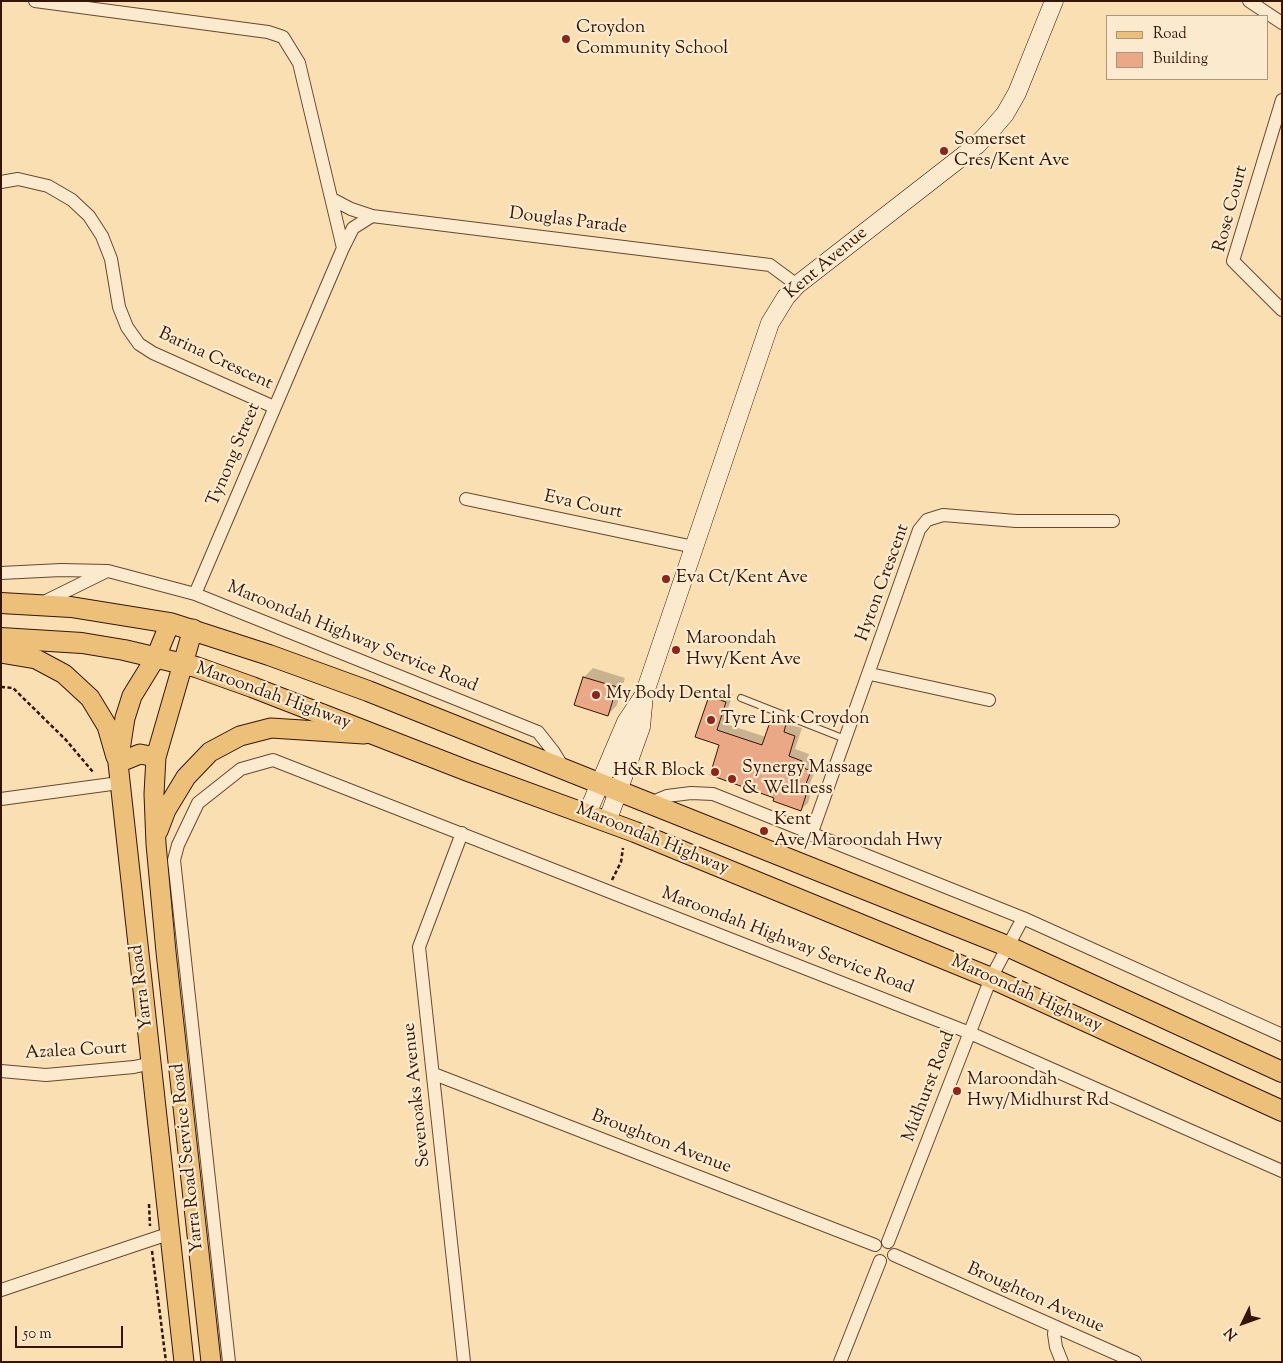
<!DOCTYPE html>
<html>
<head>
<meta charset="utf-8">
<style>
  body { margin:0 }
  #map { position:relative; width:1283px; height:1363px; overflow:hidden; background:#fadfb3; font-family:"Sorts Mill Goudy",serif }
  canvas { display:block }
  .frame { position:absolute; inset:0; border:2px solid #351505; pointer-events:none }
  .legend { position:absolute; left:1106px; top:15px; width:162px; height:65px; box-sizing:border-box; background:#fceace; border:1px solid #ac957e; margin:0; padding:6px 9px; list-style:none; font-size:15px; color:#351505 }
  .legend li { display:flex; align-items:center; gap:10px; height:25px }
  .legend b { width:25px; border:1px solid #ac957e }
  .north { position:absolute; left:1218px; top:1298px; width:50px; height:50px; -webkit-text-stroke:4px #fceace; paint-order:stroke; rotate:228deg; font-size:14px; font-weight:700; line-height:20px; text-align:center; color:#351505 }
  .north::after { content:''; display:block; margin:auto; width:18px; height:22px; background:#351505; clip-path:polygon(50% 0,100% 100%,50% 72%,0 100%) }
  .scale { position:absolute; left:15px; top:1326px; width:108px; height:22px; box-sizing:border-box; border:2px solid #351505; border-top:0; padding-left:6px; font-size:15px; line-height:18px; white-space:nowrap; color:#351505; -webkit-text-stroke:4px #fceace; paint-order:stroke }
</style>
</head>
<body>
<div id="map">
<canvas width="1283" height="1363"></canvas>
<div class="frame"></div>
<ul class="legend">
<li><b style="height:6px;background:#edc07a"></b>Road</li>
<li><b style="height:14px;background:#eaa886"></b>Building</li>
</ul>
<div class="north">N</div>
<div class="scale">50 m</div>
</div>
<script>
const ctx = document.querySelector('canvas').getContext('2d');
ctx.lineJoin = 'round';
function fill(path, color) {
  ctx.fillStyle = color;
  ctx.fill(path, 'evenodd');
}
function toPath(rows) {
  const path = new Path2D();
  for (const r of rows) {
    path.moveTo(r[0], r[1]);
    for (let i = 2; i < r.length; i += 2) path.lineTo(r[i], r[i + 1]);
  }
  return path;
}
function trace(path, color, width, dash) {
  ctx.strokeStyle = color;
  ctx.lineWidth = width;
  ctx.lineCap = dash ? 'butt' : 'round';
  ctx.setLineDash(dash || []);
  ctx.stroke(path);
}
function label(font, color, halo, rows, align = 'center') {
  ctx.font = font + ' "Sorts Mill Goudy",serif';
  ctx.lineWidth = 4.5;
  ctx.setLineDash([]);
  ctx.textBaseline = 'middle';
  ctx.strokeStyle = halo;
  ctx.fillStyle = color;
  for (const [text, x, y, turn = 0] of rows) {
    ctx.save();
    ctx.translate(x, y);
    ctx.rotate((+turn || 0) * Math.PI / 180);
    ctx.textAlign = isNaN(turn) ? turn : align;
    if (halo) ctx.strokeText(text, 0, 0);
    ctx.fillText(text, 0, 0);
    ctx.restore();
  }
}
fill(toPath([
  [593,668,625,678,617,705,608,715,584,677],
  [718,689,733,694,723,723,766,737,772,719,780,712,793,716,790,725,802,728,795,749,809,754,807,760,818,764,809,786,813,787,808,803,800,810,721,744,697,736,710,696]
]), '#0003');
const building = toPath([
  [583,677,617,687,608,716,574,705,583,677],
  [709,696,726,702,717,730,762,745,771,719,786,724,784,732,795,736,789,756,802,761,801,767,811,771,802,794,806,795,801,811,773,801,774,798,710,775,719,745,695,737,709,696]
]);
fill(building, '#eaa886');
trace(building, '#351505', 1);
const service = toPath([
  [741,698,845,739]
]);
const minor = toPath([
  [35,1,268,32,283,37,299,63,343,248],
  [1249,1,1282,23],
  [1282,100,1233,261,1282,310],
  [1,182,18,179,48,186,72,200,89,216,102,236,111,259,119,307,127,327,139,344,153,353,274,407],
  [332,199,351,209,372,216,770,265,797,285],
  [466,499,694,547],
  [1,573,61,570,108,571,195,594,538,732,553,751,564,769],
  [195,594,343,248,353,228,372,216],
  [42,603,105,572],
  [870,674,989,700],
  [1,799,119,783],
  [650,803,667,796,691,793,713,794,1023,918,1282,1035],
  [462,833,419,947,464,1362],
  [811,835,919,530,927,520,943,515,1016,521,1113,521],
  [1,1071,46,1075,134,1067,152,1063],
  [434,1074,875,1245],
  [888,1242,991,978,1023,918],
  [894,1255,1135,1362],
  [1,1290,168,1234],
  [1055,1327,1054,1334,1056,1347,1062,1362],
  [229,1362,174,860,178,845,198,803,241,769,273,760,970,1033,1282,1171],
  [840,1362,880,1261]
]);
const secondary = toPath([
  [587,814,626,722,642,698],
  [607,822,641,727,644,695,770,323,786,297,797,285,977,145,992,129,1005,114,1017,93,1054,1]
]);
const primary = toPath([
  [170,623,156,657,132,696,125,718,118,763,184,1362],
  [193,629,156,757,154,794,156,844,166,952,211,1362],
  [1,653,36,659,64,674,90,698,107,726,116,757],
  [118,763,140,754,156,757],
  [158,831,166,810,186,777,210,752,240,736,271,728,364,734]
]);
const trunk = toPath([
  [1,603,71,607,170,623,269,655,368,691,1007,946,1282,1072],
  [1,638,82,643,124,650,196,667,252,687,468,771,635,832,991,978,1282,1111]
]);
trace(service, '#664830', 8);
trace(minor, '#664830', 14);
trace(secondary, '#351505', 19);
trace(primary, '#351505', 21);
trace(trunk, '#351505', 22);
trace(toPath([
  [1,687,13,688,66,740,93,772],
  [612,880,621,862,623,848],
  [149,1204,150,1226],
  [152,1251,166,1362]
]), '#351505', 2.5, [4, 2.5]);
trace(service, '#fceace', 6);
trace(minor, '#fceace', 12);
trace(secondary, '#fceace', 18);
trace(primary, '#edc07a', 19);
trace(trunk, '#edc07a', 20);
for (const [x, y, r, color] of [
  [566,39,5,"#8f2418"],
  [944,151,5,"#8f2418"],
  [666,579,5,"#8f2418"],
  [676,650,5,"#8f2418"],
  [596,695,5,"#8f2418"],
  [711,720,5,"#8f2418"],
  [715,772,5,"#8f2418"],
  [732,779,5,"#8f2418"],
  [764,831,5,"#8f2418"],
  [957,1091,5,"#8f2418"]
]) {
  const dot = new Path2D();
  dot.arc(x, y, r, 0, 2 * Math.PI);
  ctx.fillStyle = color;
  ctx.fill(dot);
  trace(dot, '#fceace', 2);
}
label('18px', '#351505', '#fceace', [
  ["Croydon",576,29],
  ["Community School",576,50],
  ["Somerset",954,141],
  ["Cres/Kent Ave",954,162],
  ["Eva Ct/Kent Ave",676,579],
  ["Maroondah",686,640],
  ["Hwy/Kent Ave",686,661],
  ["My Body Dental",606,695],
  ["Tyre Link Croydon",721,720],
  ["Synergy Massage",742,769],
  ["& Wellness",742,790],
  ["H&R Block",705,772,"right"],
  ["Kent",774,821],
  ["Ave/Maroondah Hwy",774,842],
  ["Maroondah",967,1081],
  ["Hwy/Midhurst Rd",967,1102]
], 'left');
label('18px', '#351505', '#fceace', [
  ["Rose Court",1232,209,-75],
  ["Douglas Parade",568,222,7],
  ["Kent Avenue",827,264,-40],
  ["Barina Crescent",215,360,25],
  ["Tynong Street",235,455,-67],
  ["Eva Court",583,506,12],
  ["Hyton Crescent",884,583,-70],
  ["Maroondah Highway Service Road",352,638,22],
  ["Maroondah Highway",273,697,20],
  ["Maroondah Highway",652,840,22],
  ["Maroondah Highway Service Road",787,942,21],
  ["Yarra Road",143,987,-97],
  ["Maroondah Highway",1026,995,24],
  ["Azalea Court",76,1052,-3],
  ["Midhurst Road",930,1087,-69],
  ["Sevenoaks Avenue",418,1095,-96],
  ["Broughton Avenue",661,1143,21],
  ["Yarra Road Service Road",189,1158,-96],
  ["Broughton Avenue",1035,1299,24]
]);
</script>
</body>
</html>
